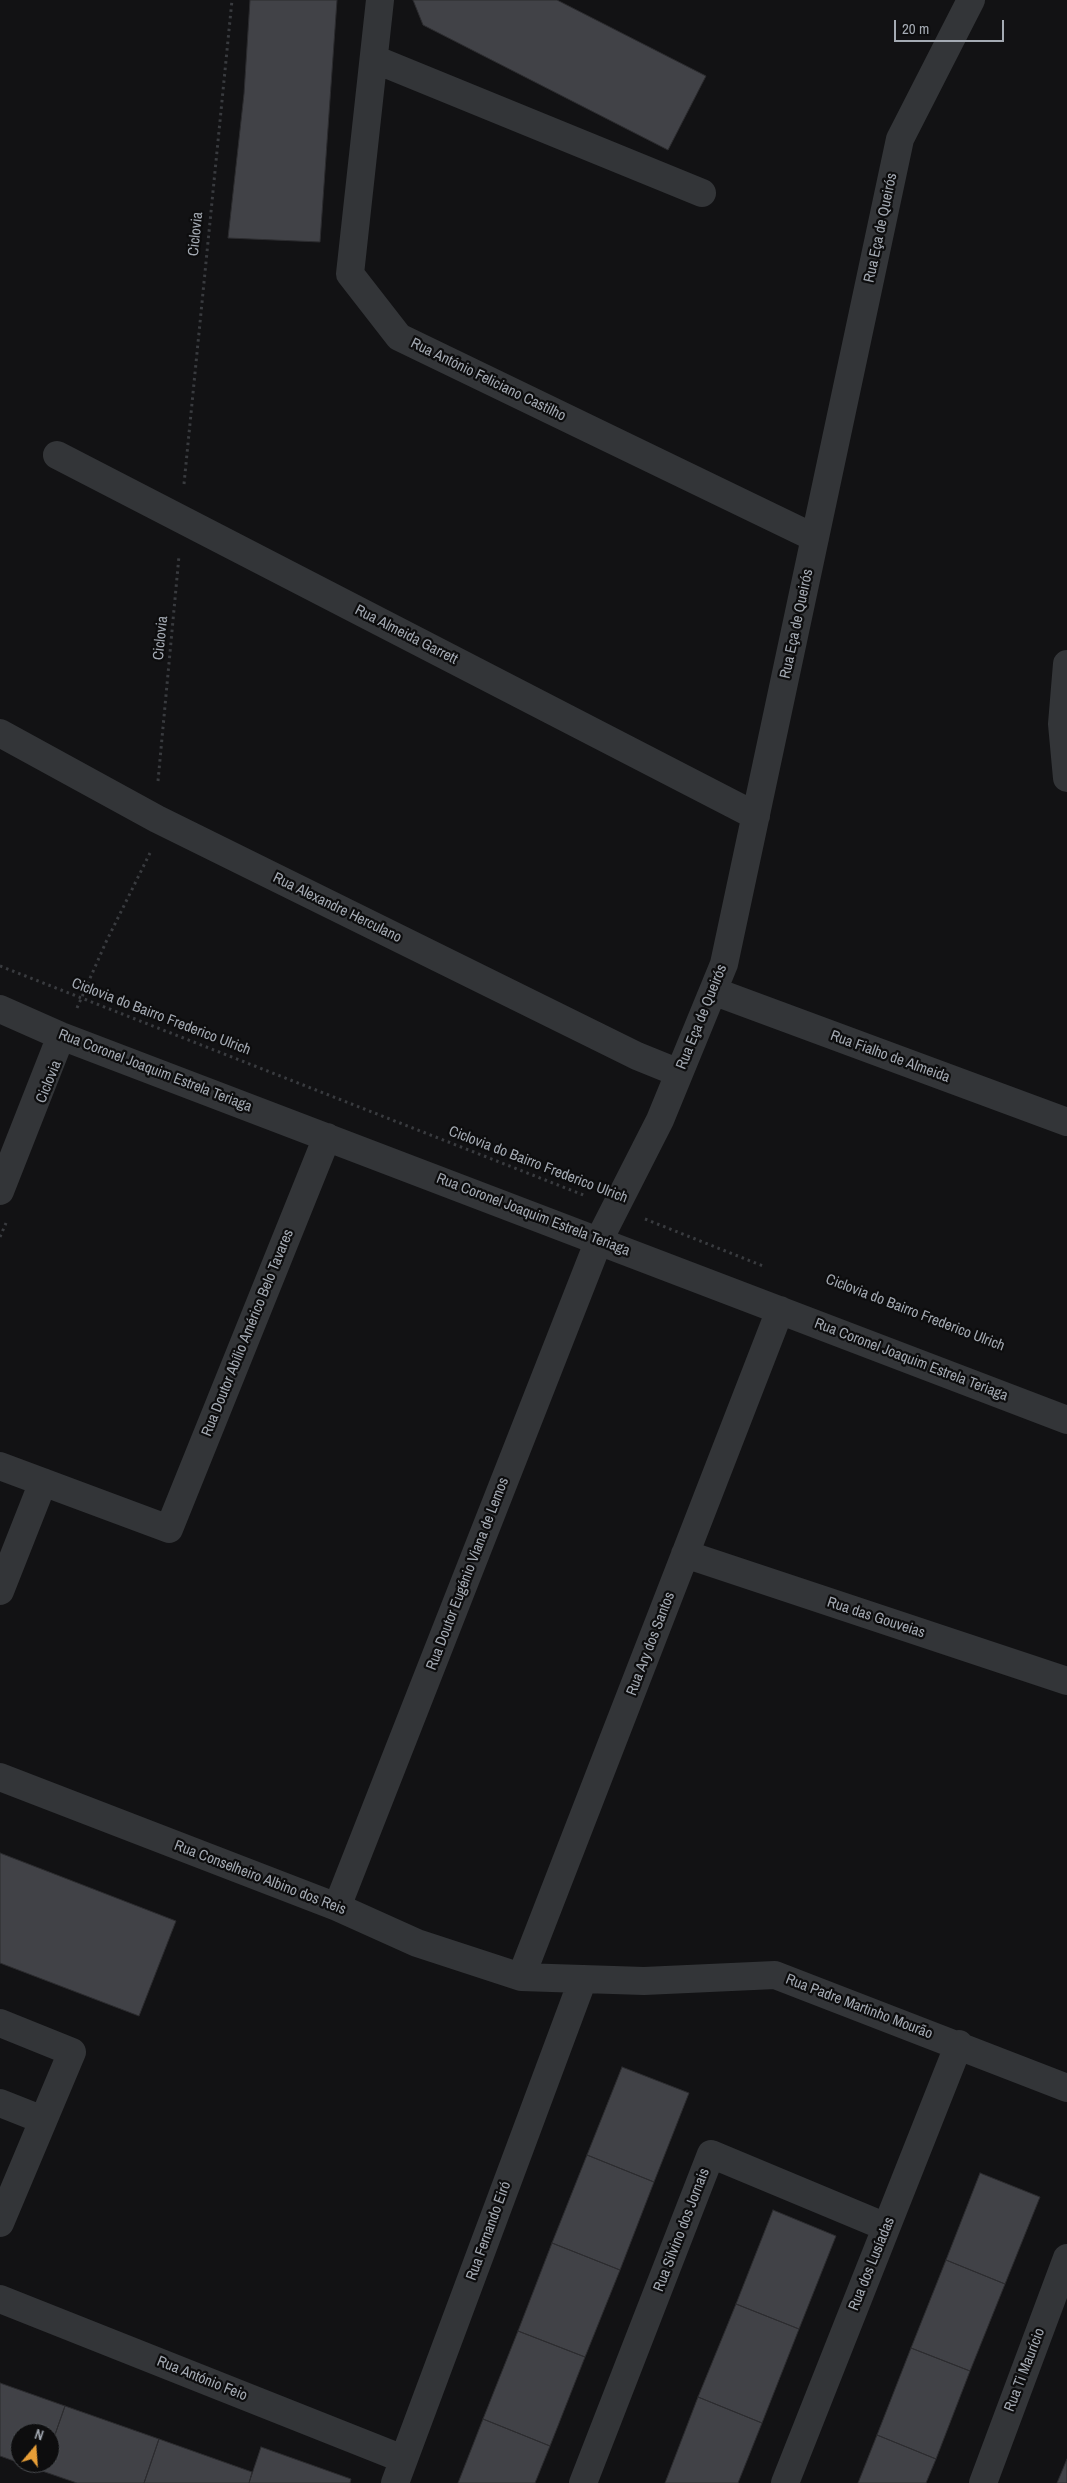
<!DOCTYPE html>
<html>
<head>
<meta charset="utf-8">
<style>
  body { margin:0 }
  #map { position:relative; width:1067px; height:2483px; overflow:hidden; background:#121214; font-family:"Archivo Narrow",sans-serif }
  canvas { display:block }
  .north { position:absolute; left:10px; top:2423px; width:50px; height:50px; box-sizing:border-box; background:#0d0d0e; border:1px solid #494c50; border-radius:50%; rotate:18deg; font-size:14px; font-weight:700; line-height:20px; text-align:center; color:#a4aab3 }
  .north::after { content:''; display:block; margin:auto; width:18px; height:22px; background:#e79e37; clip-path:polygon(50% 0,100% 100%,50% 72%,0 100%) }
  .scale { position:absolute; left:894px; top:20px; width:110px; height:22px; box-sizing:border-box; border:2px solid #a4aab3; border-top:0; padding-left:6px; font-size:15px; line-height:18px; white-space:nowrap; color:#a4aab3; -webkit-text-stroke:4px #0d0d0e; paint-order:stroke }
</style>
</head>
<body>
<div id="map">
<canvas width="1067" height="2483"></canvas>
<div class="north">N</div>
<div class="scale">20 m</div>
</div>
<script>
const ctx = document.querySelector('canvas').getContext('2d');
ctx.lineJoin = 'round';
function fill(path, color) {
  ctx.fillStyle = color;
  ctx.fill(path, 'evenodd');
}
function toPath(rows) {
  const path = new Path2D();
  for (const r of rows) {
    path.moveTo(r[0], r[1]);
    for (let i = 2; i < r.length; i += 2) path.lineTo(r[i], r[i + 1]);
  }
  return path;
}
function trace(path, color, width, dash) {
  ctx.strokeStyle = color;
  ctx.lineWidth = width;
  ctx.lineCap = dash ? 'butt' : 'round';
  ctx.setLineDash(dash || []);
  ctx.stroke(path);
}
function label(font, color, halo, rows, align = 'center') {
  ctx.font = font + ' "Archivo Narrow",sans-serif';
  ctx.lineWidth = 4.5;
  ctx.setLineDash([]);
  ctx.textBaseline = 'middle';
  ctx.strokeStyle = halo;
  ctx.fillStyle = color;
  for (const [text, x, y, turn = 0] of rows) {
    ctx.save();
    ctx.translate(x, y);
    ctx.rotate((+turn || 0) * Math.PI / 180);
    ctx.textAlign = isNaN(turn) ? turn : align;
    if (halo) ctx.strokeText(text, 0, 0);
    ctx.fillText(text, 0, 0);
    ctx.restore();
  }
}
const building = toPath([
  [250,0,337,0,320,242,228,238,244,94,250,0],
  [413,0,557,0,706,76,668,150,423,25,413,0],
  [0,1853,176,1921,139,2016,0,1963,0,1853],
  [622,2067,689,2093,654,2182,587,2155,622,2067],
  [587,2155,654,2182,620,2270,552,2243,587,2155],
  [980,2173,1040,2197,1005,2284,946,2260,980,2173],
  [773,2210,836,2236,799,2329,736,2304,773,2210],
  [552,2243,620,2270,585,2357,518,2331,552,2243],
  [946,2260,1005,2284,970,2371,911,2348,946,2260],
  [736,2304,799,2329,762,2423,698,2397,736,2304],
  [518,2331,585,2357,550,2446,483,2419,518,2331],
  [911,2348,970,2371,936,2459,877,2435,911,2348],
  [0,2383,65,2406,50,2449,50,2433,20,2433,20,2463,45,2463,42,2471,0,2456,0,2383],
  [698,2397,762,2423,738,2483,665,2483,698,2397],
  [65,2406,159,2439,144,2483,77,2483,42,2471,45,2463,50,2463,50,2449,65,2406],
  [483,2419,550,2446,535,2483,458,2483,483,2419],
  [877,2435,936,2459,926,2483,858,2483,877,2435],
  [159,2439,252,2472,249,2483,144,2483,159,2439],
  [261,2447,351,2479,350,2483,249,2483,261,2447],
  [1067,2459,1067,2483,1057,2483,1067,2459]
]);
fill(building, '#414247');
trace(building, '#2c2c2f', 1);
trace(toPath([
  [184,484,232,0],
  [158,781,179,556],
  [0,966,586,1196],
  [77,1008,106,942,150,853],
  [645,1219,763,1266],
  [0,1237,6,1223]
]), '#393b3f', 3, [2.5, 4]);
trace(toPath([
  [380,0,350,274,399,337,815,538],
  [374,59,702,193],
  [57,455,756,816],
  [1067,664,1062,724,1067,720],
  [1062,724,1067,778],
  [0,733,157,819,637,1056,679,1073],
  [713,991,1067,1122],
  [0,1009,61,1036,1067,1420],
  [0,1191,61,1036],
  [0,1466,169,1529,327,1137],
  [685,1554,1067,1681],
  [0,1591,43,1482],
  [0,1777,337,1907,417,1943,521,1977,644,1981,775,1975,1067,2088],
  [337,1907,599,1240,660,1120,724,964,900,139,971,0],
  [521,1977,780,1310],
  [0,2023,72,2052,0,2223],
  [0,2103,43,2120],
  [0,2299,403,2459],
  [395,2483,583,1979],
  [583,2483,711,2154,886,2227],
  [785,2483,959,2044],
  [983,2483,1067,2258]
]), '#333538', 28);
label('15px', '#a4aab3', '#0d0d0e', [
  ["Rua Eça de Queirós",881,228,-78],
  ["Ciclovia",196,234,-84],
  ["Rua António Feliciano Castilho",488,380,26],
  ["Rua Eça de Queirós",797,624,-78],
  ["Rua Almeida Garrett",406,635,27],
  ["Ciclovia",161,638,-84],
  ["Rua Alexandre Herculano",337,908,26],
  ["Ciclovia do Bairro Frederico Ulrich",161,1017,21],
  ["Rua Eça de Queirós",702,1017,-68],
  ["Rua Fialho de Almeida",890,1057,20],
  ["Rua Coronel Joaquim Estrela Teriaga",155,1071,21],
  ["Ciclovia",49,1082,-68],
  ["Ciclovia do Bairro Frederico Ulrich",538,1165,21],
  ["Rua Coronel Joaquim Estrela Teriaga",533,1215,21],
  ["Ciclovia do Bairro Frederico Ulrich",915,1313,21],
  ["Rua Doutor Abílio Américo Belo Tavares",248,1333,-68],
  ["Rua Coronel Joaquim Estrela Teriaga",911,1360,21],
  ["Rua Doutor Eugénio Viana de Lemos",468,1574,-69],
  ["Rua das Gouveias",876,1618,18],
  ["Rua Ary dos Santos",651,1644,-69],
  ["Rua Conselheiro Albino dos Reis",260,1878,21],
  ["Rua Padre Martinho Mourão",859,2007,21],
  ["Rua Silvino dos Jornais",682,2230,-69],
  ["Rua Fernando Eiró",489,2231,-70],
  ["Rua dos Lusíadas",872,2264,-68],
  ["Rua Ti Maurício",1025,2370,-69],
  ["Rua António Feio",202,2379,22]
]);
</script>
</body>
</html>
